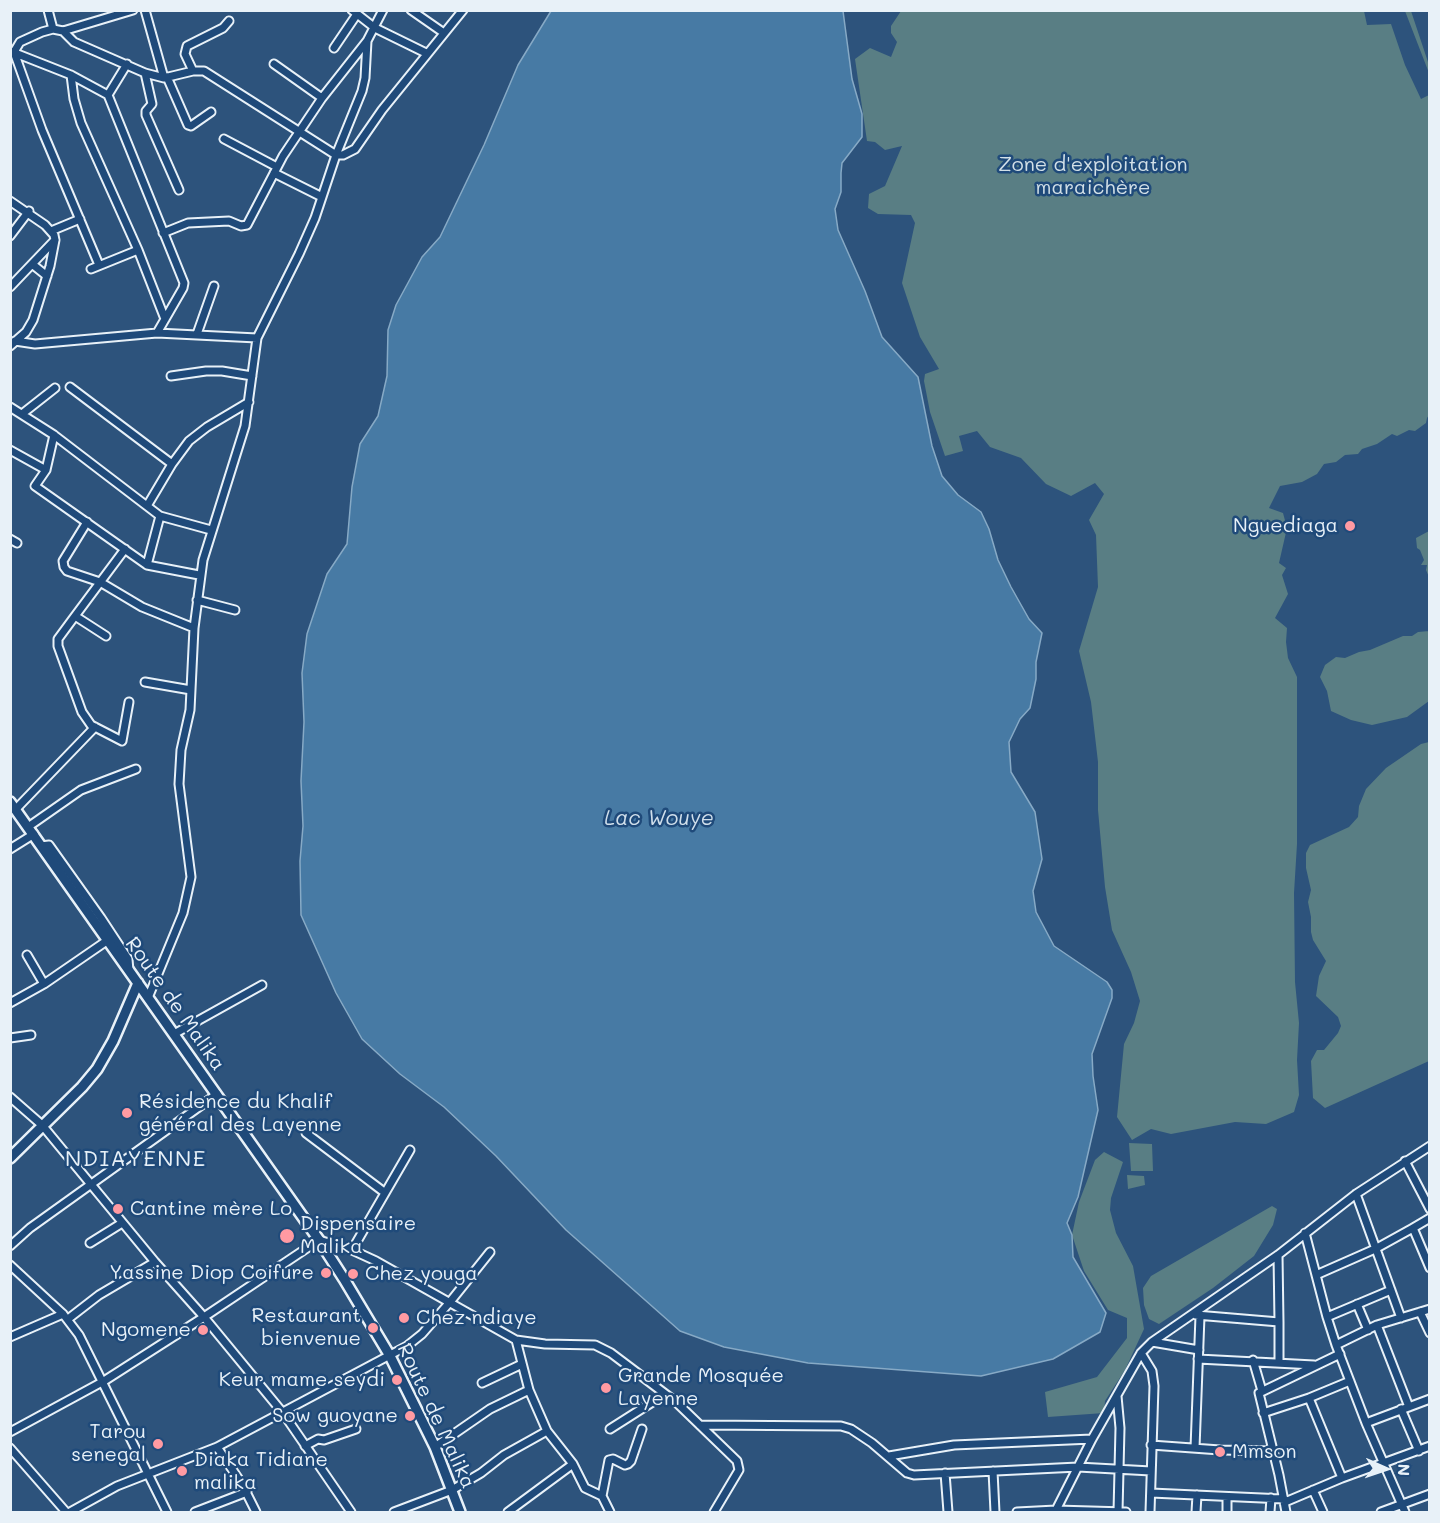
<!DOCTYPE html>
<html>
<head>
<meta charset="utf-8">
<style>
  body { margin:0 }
  #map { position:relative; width:1440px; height:1523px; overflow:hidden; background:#2d537c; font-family:Mali,sans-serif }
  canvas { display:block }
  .frame { position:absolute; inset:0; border:12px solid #e8f1f8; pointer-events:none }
  .north { position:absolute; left:1356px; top:1439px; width:60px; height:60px; -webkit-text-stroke:4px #1f4a7a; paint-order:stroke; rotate:93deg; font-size:16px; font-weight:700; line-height:24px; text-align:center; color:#e8f1f8 }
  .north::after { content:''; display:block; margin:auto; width:21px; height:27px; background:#e8f1f8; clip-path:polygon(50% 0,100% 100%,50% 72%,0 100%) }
</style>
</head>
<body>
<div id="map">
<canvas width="1440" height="1523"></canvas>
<div class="frame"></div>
<div class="north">N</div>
</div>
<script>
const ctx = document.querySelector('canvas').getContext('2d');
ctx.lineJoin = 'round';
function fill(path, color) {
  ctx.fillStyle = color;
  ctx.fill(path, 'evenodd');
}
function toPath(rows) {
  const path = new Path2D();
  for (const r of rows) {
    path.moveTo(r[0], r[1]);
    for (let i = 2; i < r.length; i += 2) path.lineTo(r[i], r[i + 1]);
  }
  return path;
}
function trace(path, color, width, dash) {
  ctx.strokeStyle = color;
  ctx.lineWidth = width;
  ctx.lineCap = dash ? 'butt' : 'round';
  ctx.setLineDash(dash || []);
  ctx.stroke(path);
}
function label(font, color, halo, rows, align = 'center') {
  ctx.font = font + ' Mali,sans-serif';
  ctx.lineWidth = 5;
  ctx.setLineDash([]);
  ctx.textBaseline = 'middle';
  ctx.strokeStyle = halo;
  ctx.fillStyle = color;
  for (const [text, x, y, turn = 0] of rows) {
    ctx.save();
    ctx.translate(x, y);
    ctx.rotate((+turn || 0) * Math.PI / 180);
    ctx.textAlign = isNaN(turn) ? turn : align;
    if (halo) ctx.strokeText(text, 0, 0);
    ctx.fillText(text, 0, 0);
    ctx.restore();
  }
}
fill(toPath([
  [901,11,1364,11,1367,25,1391,24,1405,65,1421,99,1429,95,1429,415,1427,418,1426,423,1415,431,1409,430,1397,436,1392,434,1377,444,1362,449,1358,454,1345,455,1336,462,1324,464,1317,474,1302,482,1280,486,1269,508,1283,513,1287,528,1279,563,1286,568,1282,575,1288,594,1275,618,1287,628,1286,642,1288,658,1297,677,1297,844,1294,893,1295,982,1299,1023,1297,1060,1299,1095,1294,1112,1266,1124,1235,1122,1171,1134,1151,1129,1132,1140,1117,1117,1124,1044,1134,1023,1140,1001,1131,972,1112,930,1105,887,1098,810,1098,762,1091,702,1079,651,1098,587,1096,535,1089,520,1104,494,1095,483,1071,496,1046,484,1021,458,990,447,977,431,959,436,963,451,945,456,930,412,924,381,925,374,939,369,920,337,902,283,915,223,911,215,878,214,868,208,869,194,885,186,902,146,885,150,875,142,867,141,855,59,870,48,891,57,897,42,891,33,891,26],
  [1405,11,1411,11,1429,65,1429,73],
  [1429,531,1429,577,1426,570,1427,565,1421,565,1424,560,1420,550,1417,548,1416,538],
  [1429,627,1429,701,1407,717,1372,725,1351,720,1331,711,1327,691,1320,677,1325,665,1336,657,1345,658,1359,652,1370,650,1403,636,1412,636,1418,632,1429,631],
  [1429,742,1429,1061,1325,1108,1313,1098,1311,1061,1317,1050,1324,1050,1338,1033,1341,1026,1338,1017,1316,996,1319,976,1326,961,1313,940,1311,932,1311,917,1308,902,1311,890,1306,868,1306,853,1310,845,1349,827,1358,817,1359,806,1366,789,1386,768,1421,744],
  [1129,1143,1152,1144,1153,1171,1131,1171],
  [1104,1152,1123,1162,1111,1198,1110,1210,1116,1233,1133,1266,1144,1329,1125,1370,1105,1401,1104,1413,1048,1417,1045,1392,1097,1377,1127,1338,1127,1318,1108,1310,1084,1271,1072,1235,1079,1202,1095,1160],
  [1127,1175,1144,1176,1145,1185,1128,1189],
  [1272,1206,1277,1209,1273,1225,1254,1256,1213,1288,1159,1324,1149,1319,1144,1305,1143,1288,1151,1276]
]), '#597e84');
const water = toPath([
  [551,11,843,11,852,79,862,114,862,137,842,163,841,173,841,192,835,209,838,230,865,291,882,337,918,377,932,446,942,476,958,495,981,512,989,529,998,560,1011,587,1029,619,1042,633,1036,662,1036,679,1030,708,1020,719,1009,742,1011,772,1035,812,1042,859,1033,891,1036,912,1054,946,1107,982,1112,990,1112,998,1092,1054,1093,1076,1098,1110,1078,1197,1067,1223,1072,1235,1073,1257,1106,1313,1100,1332,1053,1359,981,1376,808,1363,724,1347,680,1331,566,1230,496,1156,444,1107,400,1074,362,1039,336,993,301,915,300,861,303,826,301,781,304,722,302,673,307,634,327,574,347,544,352,487,360,444,378,416,387,376,388,330,396,305,422,257,440,237,484,145,518,65,551,11]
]);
fill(water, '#477aa4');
trace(water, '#87aac6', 1.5);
const street = toPath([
  [48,10,53,29],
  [145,10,164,78],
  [352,10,375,28,426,53],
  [411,10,444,33],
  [63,31,74,42,145,73,164,78,193,71,204,71,336,155,343,155,355,149,382,110,463,10],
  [334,48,357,14],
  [10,51,71,75,108,95,184,283,183,288,157,333],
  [274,64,322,98],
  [193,71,185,54,187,46,223,28,229,21],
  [145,73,152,104,146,111,146,115,179,190],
  [71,75,74,99,81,123,138,250,165,319],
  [167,77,188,125,191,126,211,112],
  [108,95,127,64],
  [224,139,277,167],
  [274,173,322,197],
  [10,201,45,225,54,235,55,240,50,266,33,320,26,332,10,346],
  [51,231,80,219],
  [163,233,188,223,229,221,241,226,247,225,283,156,322,98,367,41],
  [10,236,29,211],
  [32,264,47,276],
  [99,265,42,130,14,52,20,42,42,32,53,29,63,31,133,10],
  [91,269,138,250],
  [10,287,55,240],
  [197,334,214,286],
  [15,341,35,344,157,333,257,338],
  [171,376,206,371,222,371,252,376],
  [70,387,172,464],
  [10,407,54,435,160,516,211,530],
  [22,414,55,388],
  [54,435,46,470,35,486,147,565,199,575],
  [10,450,46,470],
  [147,506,172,464,189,441,207,427,249,402],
  [87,522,63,561,64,567,67,571,100,582,142,607,194,628],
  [10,539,17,543],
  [147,565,160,516],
  [197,600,235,610],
  [75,616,125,549],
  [106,636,75,616,58,639,58,646,82,712,91,725,122,741,129,702],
  [145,682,191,690],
  [16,809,95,727],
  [28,827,81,790,136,769],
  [41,846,49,845,101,918,128,959,129,971],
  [10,849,34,834],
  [27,955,44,984],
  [148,998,183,913,191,877,179,784,181,750,190,710,194,628,203,560,245,426,257,338,299,254,315,218,336,155,362,91,365,78,367,41,383,10],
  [10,1003,44,984,108,940],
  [174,1034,262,985],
  [10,1038,31,1035],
  [10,1097,42,1125,155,1262,204,1317,283,1413,351,1512],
  [306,1133,384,1192],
  [1405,1161,1430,1209],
  [1356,1194,1401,1318],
  [1430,1218,1413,1228,1430,1268],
  [1305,1233,1327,1317,1336,1345,1366,1423,1405,1512],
  [90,1243,122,1223],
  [10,1246,30,1228,217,1094],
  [352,1250,410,1150],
  [1278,1255,1279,1322],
  [10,1265,63,1314,79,1335,167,1512],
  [1316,1275,1375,1249,1413,1228],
  [1357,1304,1368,1330],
  [1420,1312,1430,1333],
  [1196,1315,1279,1322,1279,1363],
  [1327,1317,1391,1290],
  [68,1319,99,1295,155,1262],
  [1377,1325,1409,1407],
  [10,1337,63,1314],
  [516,1340,529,1390,547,1431,573,1464,585,1488,602,1496],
  [1152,1342,1199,1350],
  [1336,1345,1377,1325,1430,1309],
  [1141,1353,1152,1371,1154,1386,1150,1512],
  [1198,1359,1314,1365],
  [1253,1360,1262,1391],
  [482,1383,522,1364],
  [1117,1396,1120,1428,1118,1512],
  [1309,1398,1342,1478,1430,1446],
  [1401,1409,1419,1451],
  [1263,1413,1309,1398,1350,1381],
  [1366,1423,1430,1399],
  [700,1425,841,1426,851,1429,872,1443,907,1473,914,1475,1078,1467,1151,1471],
  [610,1429,665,1394],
  [10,1432,104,1381,204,1317,319,1240,352,1250,376,1261,516,1340,545,1344,595,1345,611,1353,676,1402,737,1461,739,1470,714,1512],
  [1151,1445,1220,1450,1273,1451],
  [305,1446,318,1439,324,1440,356,1429],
  [217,1447,242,1484,256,1512],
  [435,1447,490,1409,529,1390],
  [10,1448,66,1512],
  [1195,1448,1200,1316],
  [889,1456,954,1445,1092,1439],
  [993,1471,995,1512],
  [945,1473,948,1512],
  [1313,1490,1323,1512],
  [1151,1493,1284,1499],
  [1285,1502,1342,1478],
  [70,1512,117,1486,217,1447,407,1346,422,1334,450,1302,490,1252],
  [195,1512,247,1492],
  [394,1512,452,1490,481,1473,504,1455,547,1431],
  [508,1512,573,1464],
  [610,1512,602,1496,609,1460,613,1459,625,1465,628,1464,631,1461,642,1429],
  [1017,1512,1056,1510,1126,1512],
  [1055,1512,1092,1439,1141,1353,1152,1342,1278,1255,1356,1194,1430,1146],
  [1196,1512,1197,1495],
  [1227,1512,1227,1497],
  [1270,1512,1271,1498],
  [1286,1512,1279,1475,1259,1393,1340,1354],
  [1381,1512,1430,1494]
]);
const secondary = toPath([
  [10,802,319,1240,344,1279,390,1356,435,1447,460,1512],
  [10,1158,82,1087,97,1069,113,1041,138,983]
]);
trace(street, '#e8f1f8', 11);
trace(secondary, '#e8f1f8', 14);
trace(street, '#1f4a7a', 7);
trace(secondary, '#1f4a7a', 9);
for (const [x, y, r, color] of [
  [1350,526,6,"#ff9aa2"],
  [127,1113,6,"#ff9aa2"],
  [118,1209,6,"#ff9aa2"],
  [287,1236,8,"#ff9aa2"],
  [326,1273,6,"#ff9aa2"],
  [353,1274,6,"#ff9aa2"],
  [404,1318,6,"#ff9aa2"],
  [373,1328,6,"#ff9aa2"],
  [203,1330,6,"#ff9aa2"],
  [397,1380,6,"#ff9aa2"],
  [606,1388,6,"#ff9aa2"],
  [410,1416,6,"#ff9aa2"],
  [158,1444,6,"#ff9aa2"],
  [1220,1452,6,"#ff9aa2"],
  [182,1471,6,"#ff9aa2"]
]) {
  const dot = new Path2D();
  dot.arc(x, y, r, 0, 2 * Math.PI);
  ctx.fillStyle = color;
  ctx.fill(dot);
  trace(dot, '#1f4a7a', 2);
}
label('20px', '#d3e0e7', '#1f4a7a', [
  ["Zone d'exploitation",1093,165],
  ["maraichère",1093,188]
]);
label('20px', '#e8f1f8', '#1f4a7a', [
  ["Nguediaga",1338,526,"right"],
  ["Résidence du Khalif",139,1102],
  ["général des Layenne",139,1125],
  ["Cantine mère Lo",130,1209],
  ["Dispensaire",300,1224],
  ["Malika",300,1247],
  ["Yassine Diop Coifure",314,1273,"right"],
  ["Chez youga",365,1274],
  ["Restaurant",361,1316,"right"],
  ["bienvenue",361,1339,"right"],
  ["Chez ndiaye",416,1318],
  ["Ngomene",191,1330,"right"],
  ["Grande Mosquée",618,1376],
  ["Layenne",618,1399],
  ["Keur mame seydi",385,1380,"right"],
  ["Sow guoyane",398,1416,"right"],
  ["Tarou",146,1432,"right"],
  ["senegal",146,1455,"right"],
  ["Mmson",1232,1452],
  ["Diaka Tidiane",194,1460],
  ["malika",194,1483]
], 'left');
label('20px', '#e8f1f8', '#1f4a7a', [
  ["Route de Malika",175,1004,55],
  ["Route de Malika",436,1416,65]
]);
label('italic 21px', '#d0dfeb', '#1f4a7a', [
  ["Lac Wouye",659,819]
]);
ctx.letterSpacing = '1.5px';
label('22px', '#e8f1f8', '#1f4a7a', [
  ["NDIAYENNE",136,1159]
]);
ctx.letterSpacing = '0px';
</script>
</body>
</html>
